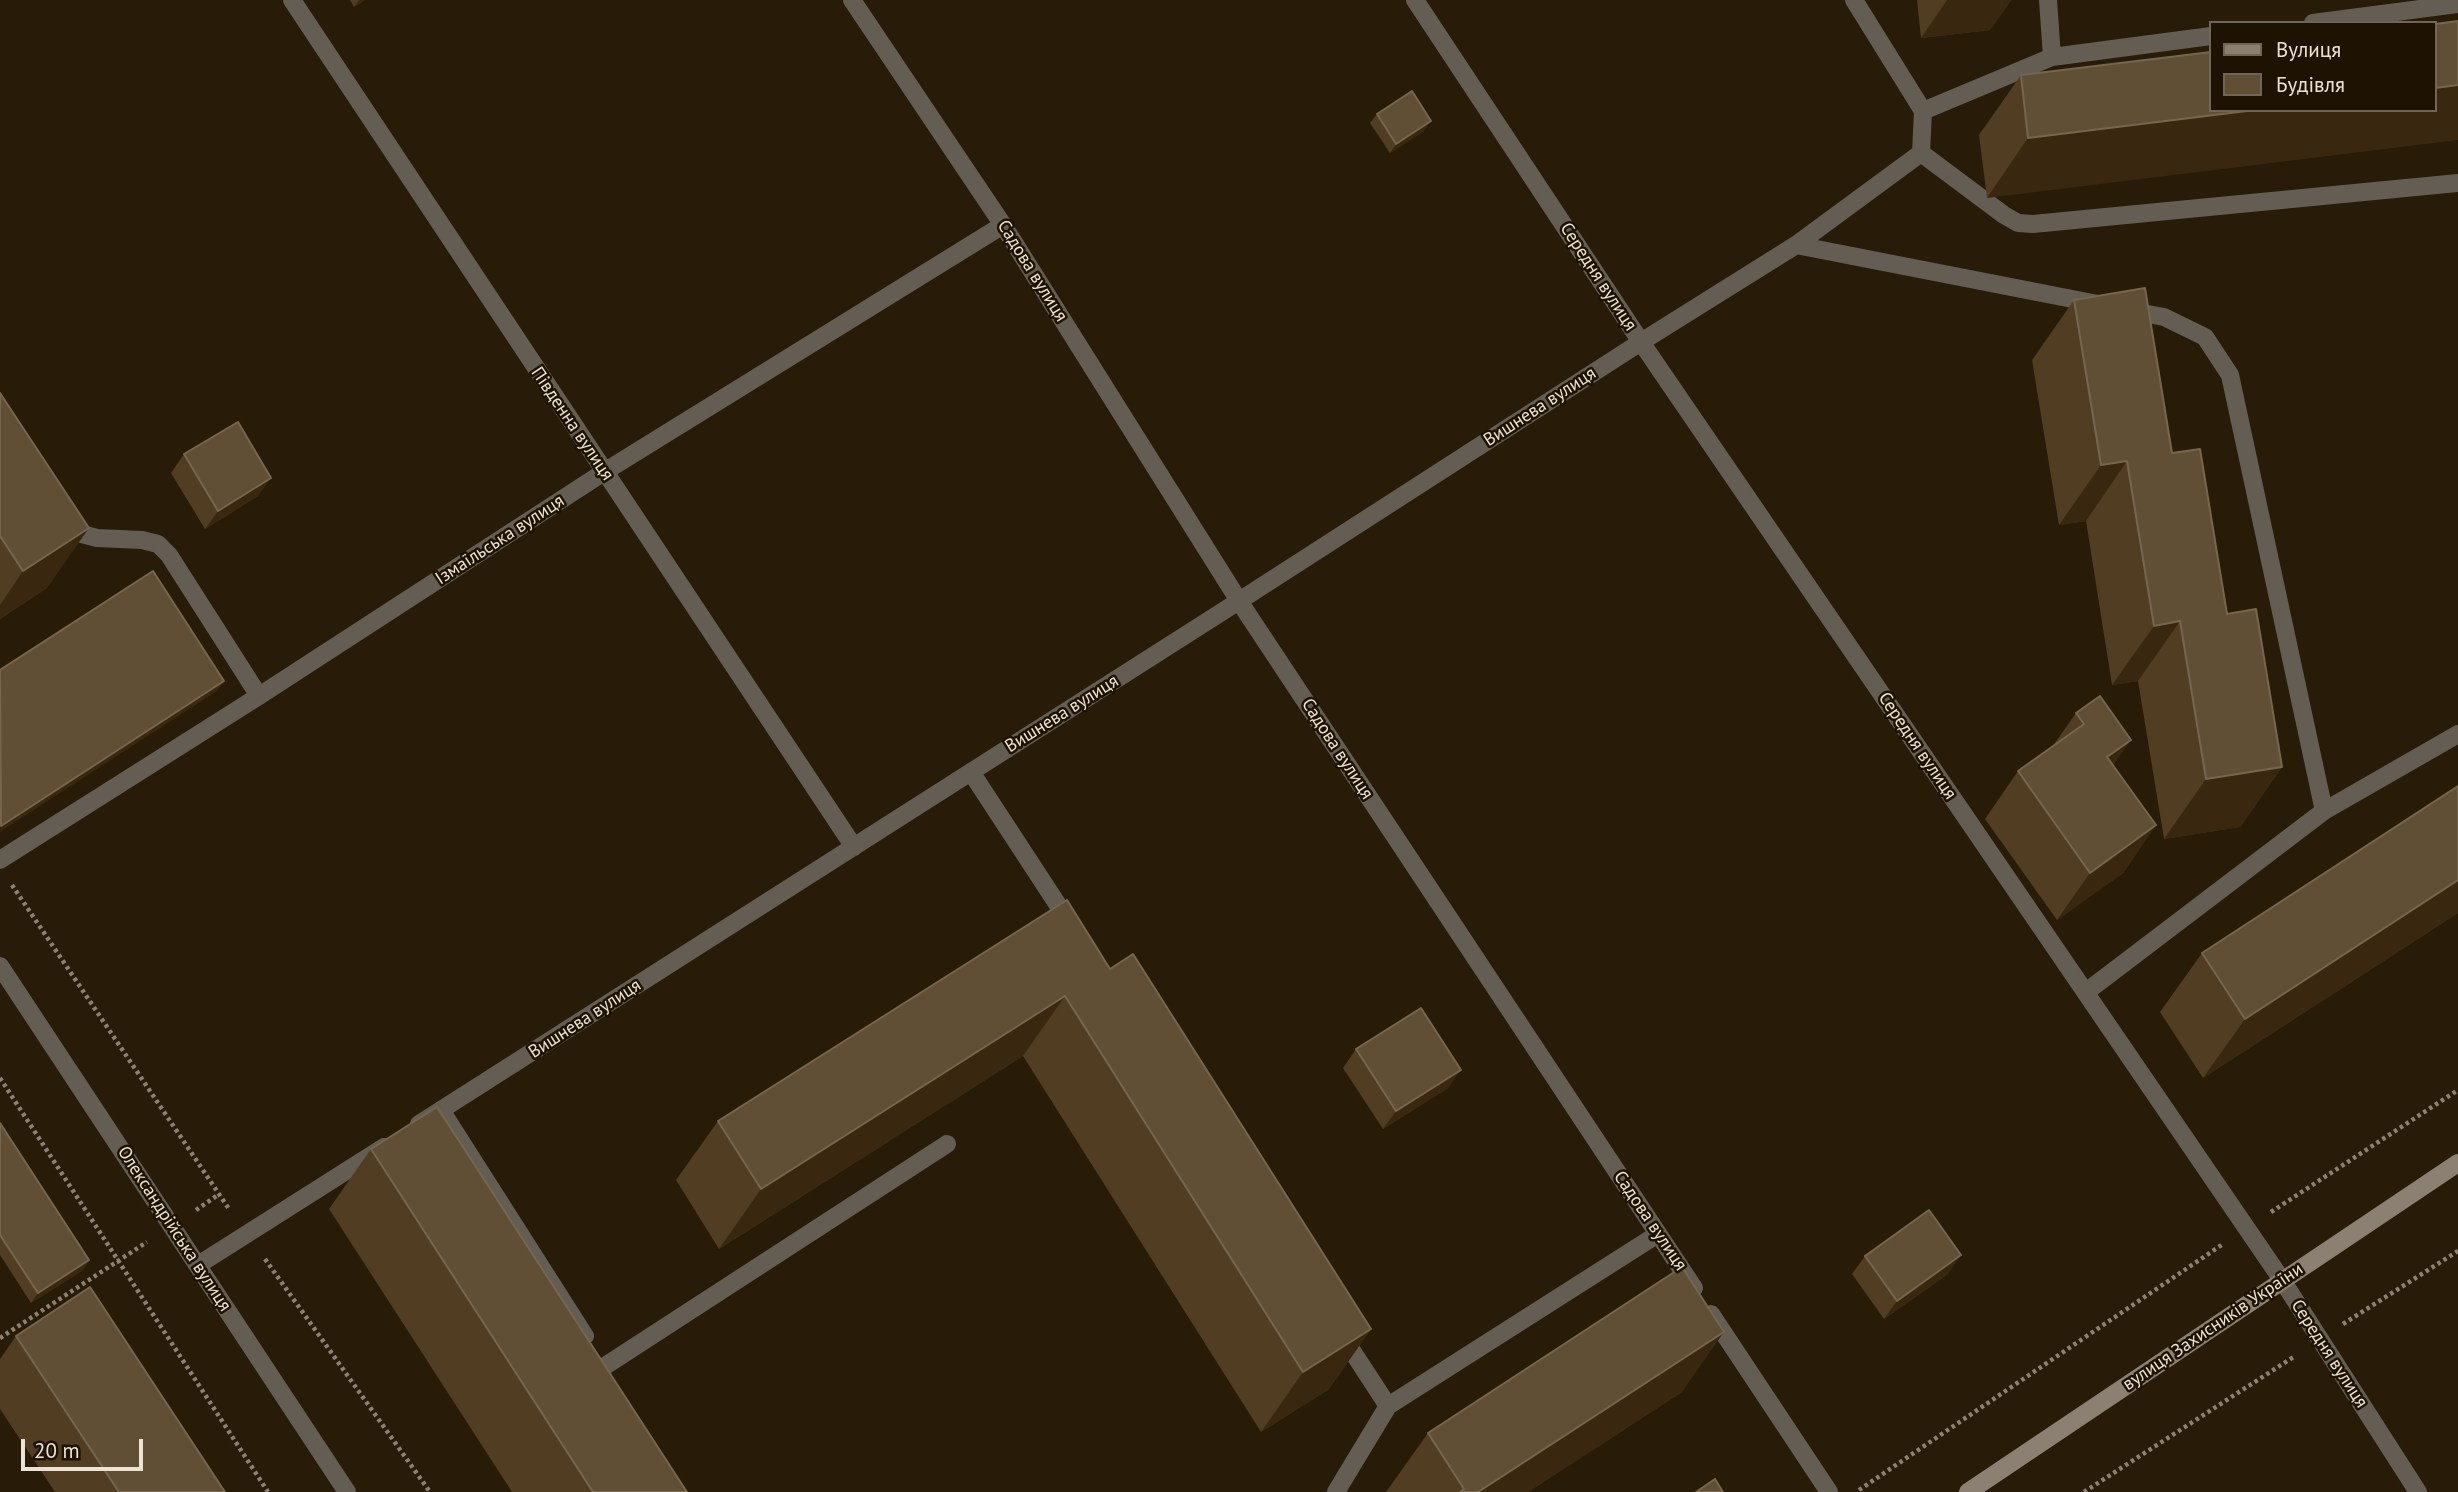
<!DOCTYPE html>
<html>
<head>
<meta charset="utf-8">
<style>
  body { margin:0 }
  #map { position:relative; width:2458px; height:1492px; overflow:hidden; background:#281b08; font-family:"PT Sans",sans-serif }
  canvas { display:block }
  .legend { position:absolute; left:2209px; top:21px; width:228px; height:91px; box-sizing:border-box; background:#1e1202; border:2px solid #706657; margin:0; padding:9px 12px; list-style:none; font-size:21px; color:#ece3d7 }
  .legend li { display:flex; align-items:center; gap:14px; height:35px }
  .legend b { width:35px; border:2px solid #706657 }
  .scale { position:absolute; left:21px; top:1439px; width:122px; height:32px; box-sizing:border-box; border:4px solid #ece3d7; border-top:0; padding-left:9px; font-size:21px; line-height:24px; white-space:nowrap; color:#ece3d7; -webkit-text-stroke:5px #1e1202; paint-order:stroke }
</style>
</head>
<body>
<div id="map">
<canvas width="2458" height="1492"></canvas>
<ul class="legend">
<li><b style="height:9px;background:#8b8072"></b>Вулиця</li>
<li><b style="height:19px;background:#614f35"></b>Будівля</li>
</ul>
<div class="scale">20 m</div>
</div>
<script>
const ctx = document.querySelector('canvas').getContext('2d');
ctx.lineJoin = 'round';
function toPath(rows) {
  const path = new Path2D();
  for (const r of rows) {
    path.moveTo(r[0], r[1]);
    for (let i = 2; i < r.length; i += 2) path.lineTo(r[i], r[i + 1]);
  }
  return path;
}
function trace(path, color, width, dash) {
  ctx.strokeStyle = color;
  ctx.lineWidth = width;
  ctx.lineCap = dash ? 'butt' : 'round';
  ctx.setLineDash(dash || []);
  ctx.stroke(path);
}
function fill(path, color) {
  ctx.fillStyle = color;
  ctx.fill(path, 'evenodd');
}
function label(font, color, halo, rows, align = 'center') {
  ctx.font = font + ' "PT Sans",sans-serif';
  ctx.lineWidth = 5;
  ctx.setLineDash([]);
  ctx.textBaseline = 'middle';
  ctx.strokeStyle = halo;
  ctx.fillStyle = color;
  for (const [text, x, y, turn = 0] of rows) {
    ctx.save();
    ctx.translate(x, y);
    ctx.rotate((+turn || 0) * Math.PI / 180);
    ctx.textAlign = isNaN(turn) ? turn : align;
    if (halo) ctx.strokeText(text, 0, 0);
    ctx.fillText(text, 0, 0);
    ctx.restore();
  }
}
trace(toPath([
  [12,885,229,1209],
  [0,1078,268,1492],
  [196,1210,218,1195],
  [2271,1212,2458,1090],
  [265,1259,430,1492],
  [2343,1324,2458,1251],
  [0,1338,147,1242],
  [1859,1490,2223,1244],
  [2084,1492,2295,1356]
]), '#8c8172', 4.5, [3.5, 3.5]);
trace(toPath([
  [2048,0,2052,57],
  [2313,23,2458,4],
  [1923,111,2052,57,2211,36],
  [1921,153,2004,215,2018,223,2033,224,2458,183],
  [1796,245,2098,304],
  [2126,310,2164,317,2205,337,2230,375,2324,811],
  [66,522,78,533,97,538,142,540,158,544,169,555,259,696],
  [971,772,1071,925],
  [2086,992,2324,811,2458,734],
  [441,1110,585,1336],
  [1341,1334,1388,1406,1658,1234],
  [605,1366,947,1144],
  [1336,1492,1388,1406]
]), '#635d54', 18);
trace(toPath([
  [292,0,854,847],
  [852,0,1003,225,1239,601,1694,1288],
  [1415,0,1641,342,2282,1280,2418,1492],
  [0,860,259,696,604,472,1003,225],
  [0,966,347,1492],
  [419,1124,1239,601,1641,342,1796,245,1921,153,1923,111,1854,0],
  [198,1265,384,1147],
  [1711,1314,1829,1492]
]), '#635d54', 18);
trace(toPath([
  [1968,1492,2458,1163]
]), '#8b8072', 18);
fill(toPath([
  [350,0,365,0,354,7],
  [1917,0,2011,0,1990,30,1921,38],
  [2211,52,1987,198,1979,135,2021,75],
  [1377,114,1424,131,1390,153,1370,123],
  [2074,300,2172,453,2227,614,2282,767,2240,827,2164,839,2138,681,2112,685,2086,521,2059,525,2032,360],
  [0,393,47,588,0,619],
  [184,454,258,496,205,529,171,473],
  [2076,713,2156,825,2123,873,2057,920,1985,819,2018,771,2052,747],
  [2458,786,2458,913,2203,1078,2160,1012,2202,953],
  [1110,969,1371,1329,1329,1389,1261,1432,1023,1056,719,1249,676,1180,718,1121],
  [1356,1049,1448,1088,1383,1129,1343,1068],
  [0,1123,89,1260,83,1270,31,1303,0,1255],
  [371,1149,687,1492,512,1492,329,1209],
  [1865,1256,1948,1274,1884,1319,1852,1274],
  [16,1336,225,1492,55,1492,0,1409,0,1359],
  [1682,1392,1528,1492,1386,1492,1428,1433]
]), '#503d22');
fill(toPath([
  [359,0,365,0,354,7],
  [1947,0,2011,0,1990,30,1921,38],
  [2458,85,2458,140,1987,198,2028,138,2255,110,2435,110,2435,88],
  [1431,121,1424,131,1390,153,1396,144],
  [2127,461,2086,521,2059,525,2101,465],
  [271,478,258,496,205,529,218,511],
  [89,528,47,588,0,619,0,605,23,571],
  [2180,621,2138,681,2112,685,2154,626],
  [224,681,217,691,0,832,1,826],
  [2131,740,2098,787,2107,757],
  [2282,767,2240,827,2164,839,2206,779],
  [2156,825,2123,873,2057,920,2090,873],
  [2458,880,2458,913,2203,1078,2245,1019],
  [1065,996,1023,1056,719,1249,761,1189],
  [1461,1070,1448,1088,1383,1129,1396,1111],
  [1961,1255,1948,1274,1884,1319,1897,1301],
  [89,1260,83,1270,31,1303,38,1293],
  [1371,1329,1329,1389,1261,1432,1303,1372],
  [1724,1332,1682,1392,1528,1492,1478,1492]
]), '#39280f');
const building = toPath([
  [2458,21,2458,85,2435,88,2435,24,2458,21],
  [2211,52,2211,110,2255,110,2028,138,2021,75,2211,52],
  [1412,91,1431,121,1396,144,1377,114,1412,91],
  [2145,288,2172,453,2200,449,2227,614,2256,609,2282,767,2206,779,2180,621,2154,626,2127,461,2101,465,2074,300,2145,288],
  [0,393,89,528,23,571,0,536,0,393],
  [238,422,271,478,218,511,184,454,238,422],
  [153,571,224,681,1,826,0,670,153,571],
  [2100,696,2131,740,2107,757,2156,825,2090,873,2018,771,2084,724,2076,713,2100,696],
  [2458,786,2458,880,2245,1019,2202,953,2458,786],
  [1067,900,1110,969,1133,954,1371,1329,1303,1372,1065,996,761,1189,718,1121,1067,900],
  [1421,1008,1461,1070,1396,1111,1356,1049,1421,1008],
  [437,1107,687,1492,593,1492,371,1149,437,1107],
  [0,1123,89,1260,38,1293,0,1235,0,1123],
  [1929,1210,1961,1255,1897,1301,1865,1256,1929,1210],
  [1682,1267,1724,1332,1478,1492,1460,1492,1464,1489,1428,1433,1682,1267],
  [90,1287,225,1492,119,1492,16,1336,90,1287],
  [1715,1479,1723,1492,1696,1492,1715,1479]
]);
fill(building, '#614f35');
trace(building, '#76664e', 2);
label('18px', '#ece3d7', '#1e1202', [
  ["Садова вулиця",1032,271,58],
  ["Середня вулиця",1598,277,57],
  ["Вишнева вулиця",1540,407,-33],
  ["Південна вулиця",572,424,56],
  ["Ізмаїльська вулиця",500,540,-33],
  ["Вишнева вулиця",1062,714,-32],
  ["Середня вулиця",1917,746,56],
  ["Садова вулиця",1337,749,57],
  ["Вишнева вулиця",585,1019,-33],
  ["Садова вулиця",1650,1221,56],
  ["Олександрійська вулиця",174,1229,57],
  ["вулиця Захисників України",2213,1327,-34],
  ["Середня вулиця",2329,1354,57]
]);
</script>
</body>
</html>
